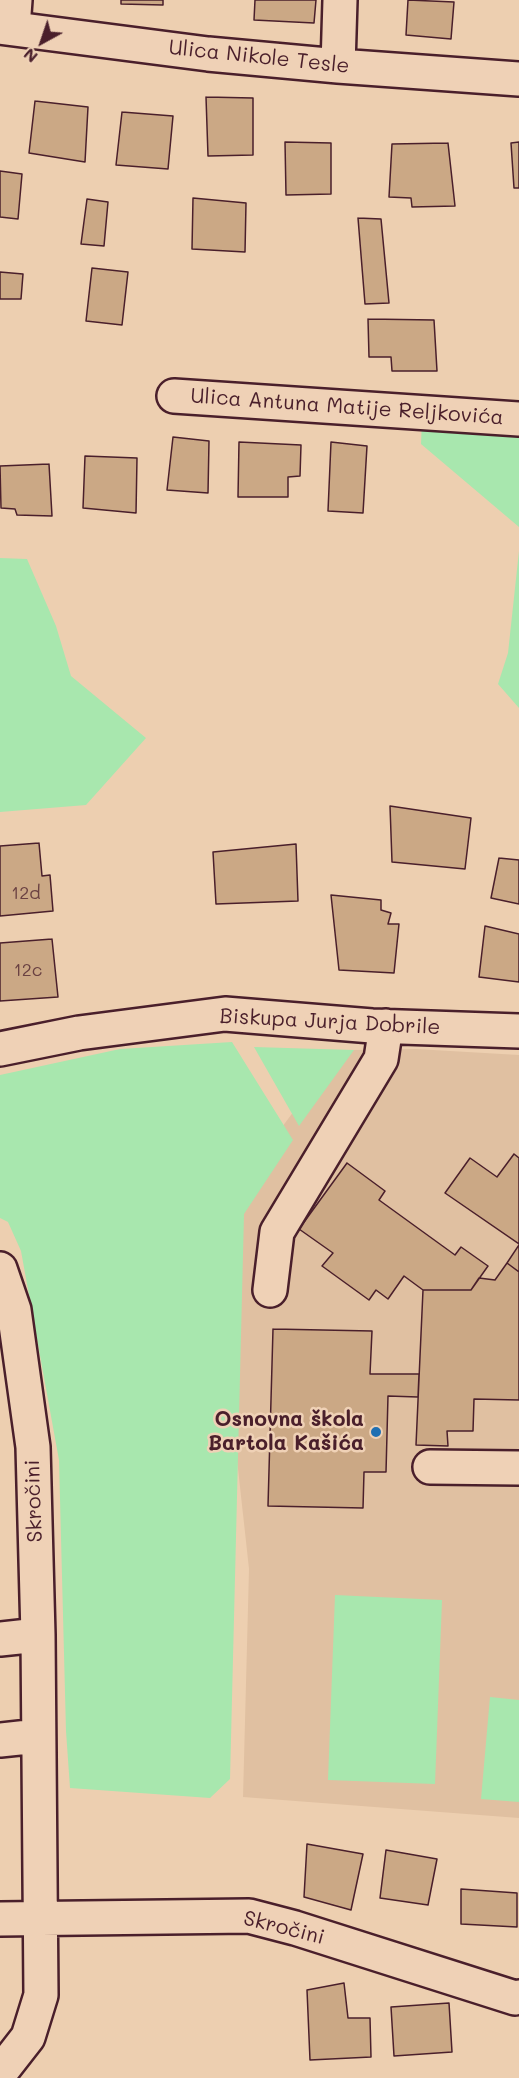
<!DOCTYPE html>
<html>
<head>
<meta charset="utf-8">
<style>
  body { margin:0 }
  #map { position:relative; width:519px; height:2078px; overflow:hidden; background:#edcfb0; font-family:Mali,sans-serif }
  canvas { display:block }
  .north { position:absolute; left:12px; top:12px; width:60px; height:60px; -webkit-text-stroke:4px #efd1b6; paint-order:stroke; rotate:220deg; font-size:16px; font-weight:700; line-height:24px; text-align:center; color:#4a1f2b }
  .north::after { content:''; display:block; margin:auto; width:21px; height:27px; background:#4a1f2b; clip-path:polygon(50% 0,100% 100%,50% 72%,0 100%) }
</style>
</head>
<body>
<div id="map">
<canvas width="519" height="2078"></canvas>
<div class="north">N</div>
</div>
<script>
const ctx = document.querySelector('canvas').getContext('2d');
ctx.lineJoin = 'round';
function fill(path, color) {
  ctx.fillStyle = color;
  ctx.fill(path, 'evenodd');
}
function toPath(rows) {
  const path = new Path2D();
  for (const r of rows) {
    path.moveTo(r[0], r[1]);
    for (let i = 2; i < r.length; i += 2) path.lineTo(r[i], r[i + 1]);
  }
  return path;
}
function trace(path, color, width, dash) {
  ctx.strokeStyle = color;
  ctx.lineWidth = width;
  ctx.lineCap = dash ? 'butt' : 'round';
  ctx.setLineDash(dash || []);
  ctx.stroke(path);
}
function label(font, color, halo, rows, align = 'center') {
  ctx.font = font + ' Mali,sans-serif';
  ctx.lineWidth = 5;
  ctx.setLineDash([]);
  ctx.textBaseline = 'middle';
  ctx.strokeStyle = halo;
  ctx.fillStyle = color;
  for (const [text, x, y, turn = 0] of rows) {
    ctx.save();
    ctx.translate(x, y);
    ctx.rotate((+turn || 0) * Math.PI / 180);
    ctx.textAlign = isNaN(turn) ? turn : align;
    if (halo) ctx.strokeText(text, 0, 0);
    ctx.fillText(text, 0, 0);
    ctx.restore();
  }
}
fill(toPath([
  [416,1049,519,1055,519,1818,243,1797,249,1569,219,1295,216,1216,337,1053,354,1050]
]), '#e0c0a1');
fill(toPath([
  [422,419,519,425,519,527,421,444],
  [519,551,519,708,498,684,508,653],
  [0,558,27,559,56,626,71,676,146,738,86,805,0,812],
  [232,1042,293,1140,244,1214,230,1779,210,1798,70,1788,66,1731,59,1460,21,1251,8,1222,0,1218,0,1075,120,1049],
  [254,1047,354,1050,299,1126],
  [335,1595,442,1600,435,1784,328,1780],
  [490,1697,519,1700,519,1802,481,1799]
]), '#a8e7ae');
const building = toPath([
  [121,0,163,0,163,5,121,4,121,0],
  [255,0,316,0,314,23,254,20,255,0],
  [408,0,454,2,451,39,406,35,408,0],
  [206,97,253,98,253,155,208,156,206,97],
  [35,101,88,107,85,162,29,153,35,101],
  [122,112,173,116,168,169,116,165,122,112],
  [285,142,331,143,331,194,286,195,285,142],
  [519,142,519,188,514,188,511,143,519,142],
  [448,143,455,206,412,207,411,198,389,197,392,144,448,143],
  [0,171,22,174,18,219,0,217,0,171],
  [193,198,246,203,245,252,192,249,193,198],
  [87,199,108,202,104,246,81,244,87,199],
  [358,218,381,219,389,303,365,304,358,218],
  [92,268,128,272,122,325,86,321,92,268],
  [0,272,23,274,21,299,0,299,0,272],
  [368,319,434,320,437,371,392,371,391,357,369,357,368,319],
  [173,437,209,441,208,493,167,490,173,437],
  [239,442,301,445,300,476,288,477,288,497,238,497,239,442],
  [331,442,367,446,363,513,328,511,331,442],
  [85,456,137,458,136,513,83,508,85,456],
  [49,464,52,516,17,515,15,509,1,508,0,466,49,464],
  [390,806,471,818,465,869,392,862,390,806],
  [39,843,42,876,50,875,53,911,0,916,0,846,39,843],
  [296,844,298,901,216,904,213,852,296,844],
  [499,858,519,860,519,904,491,898,499,858],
  [331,895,381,900,381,910,391,913,388,924,399,924,394,973,339,970,331,895],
  [485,926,519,934,519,982,479,977,485,926],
  [52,939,58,997,0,1001,0,943,52,939],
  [514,1154,519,1158,519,1244,445,1193,470,1158,497,1177,514,1154],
  [347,1163,385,1191,379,1200,455,1255,461,1247,488,1266,471,1290,423,1290,404,1276,388,1299,376,1290,369,1300,322,1266,333,1253,299,1229,347,1163],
  [519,1245,519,1272,507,1263,519,1245],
  [507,1263,519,1272,519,1400,474,1399,473,1431,447,1431,448,1446,416,1445,423,1290,471,1290,479,1278,495,1280,507,1263],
  [273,1329,372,1331,370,1374,419,1374,418,1397,388,1396,386,1472,364,1472,363,1508,268,1506,273,1329],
  [307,1844,363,1854,351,1910,304,1897,307,1844],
  [386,1850,437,1859,428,1905,380,1898,386,1850],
  [461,1889,517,1893,517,1927,461,1924,461,1889],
  [344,1983,348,2018,370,2018,371,2057,310,2060,307,1990,344,1983],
  [449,2003,452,2052,394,2056,391,2007,449,2003]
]);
fill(building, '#cba885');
trace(building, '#4a1f2b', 1.5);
const minor = toPath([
  [0,27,208,54,338,66,519,79],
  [13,28,15,0],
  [338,66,340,0],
  [174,396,519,419],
  [0,1049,79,1033,225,1014,372,1026,519,1031],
  [0,1269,14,1310,33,1447,38,1635,41,1995,28,2037,0,2073],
  [270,1290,277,1232,381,1059,386,1026],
  [430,1467,519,1468],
  [0,1639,38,1635],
  [0,1740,38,1736],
  [0,1919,249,1916,295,1928,515,1998,519,1997]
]);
trace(minor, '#4a1f2b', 38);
trace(minor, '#efd1b6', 33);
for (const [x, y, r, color] of [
  [376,1432,6,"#1f6fb2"]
]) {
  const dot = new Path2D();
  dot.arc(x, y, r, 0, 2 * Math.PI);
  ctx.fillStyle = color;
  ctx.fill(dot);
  trace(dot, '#efd1b6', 2);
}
label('18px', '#6a4142', null, [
  ["12d",26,893],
  ["12c",28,970]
]);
label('21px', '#4a1f2b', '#efd1b6', [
  ["Ulica Nikole Tesle",259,57,6],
  ["Ulica Antuna Matije Reljkovića",347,407,4],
  ["Biskupa Jurja Dobrile",330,1022,3],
  ["Skročini",34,1501,-92],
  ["Skročini",284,1928,14]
]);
label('bold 21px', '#4a1f2b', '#efd1b6', [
  ["Osnovna škola",364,1420],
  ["Bartola Kašića",364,1444]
], 'right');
</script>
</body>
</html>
